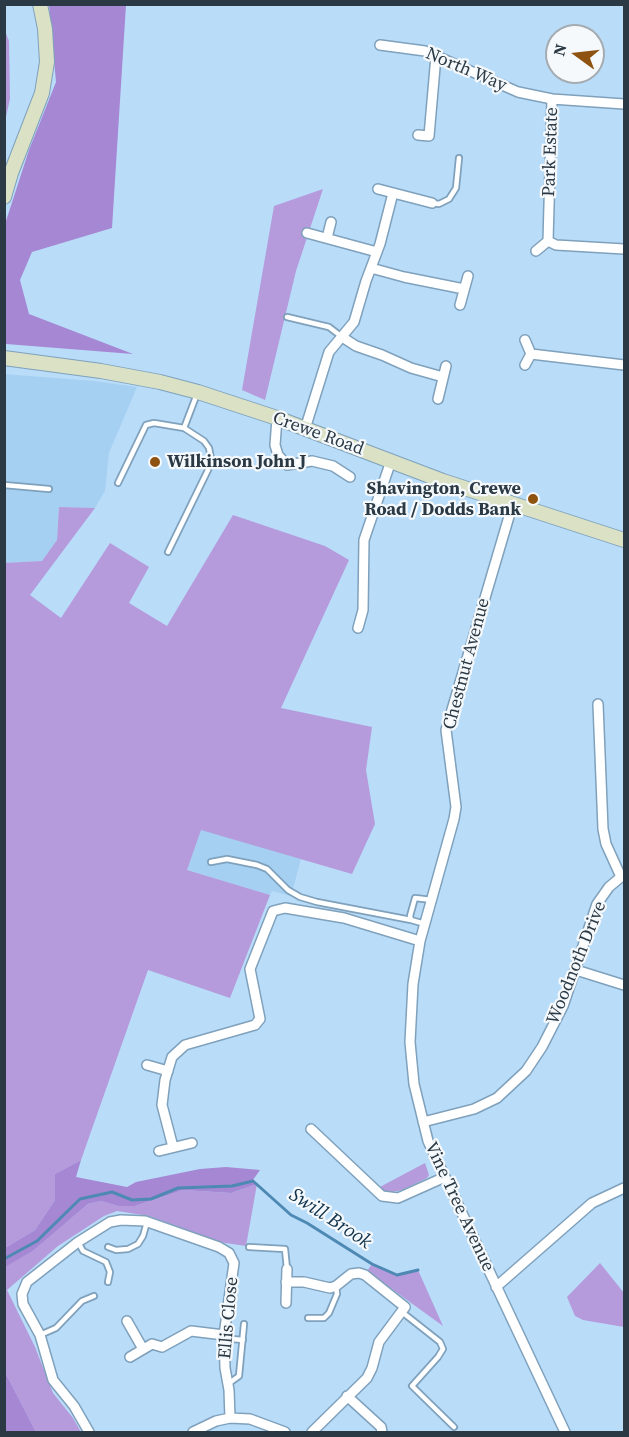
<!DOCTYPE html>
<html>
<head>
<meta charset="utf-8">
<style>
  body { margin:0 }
  #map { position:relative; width:629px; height:1437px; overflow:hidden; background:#b9dcf9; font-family:"Source Serif 4",serif }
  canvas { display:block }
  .frame { position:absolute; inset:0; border:6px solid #2a3944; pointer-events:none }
  .north { position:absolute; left:545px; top:24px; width:60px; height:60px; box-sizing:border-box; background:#f5f9fc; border:2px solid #a4acb2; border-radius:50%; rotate:285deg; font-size:16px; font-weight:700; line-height:24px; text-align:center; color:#2a3944 }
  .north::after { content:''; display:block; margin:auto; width:21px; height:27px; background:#8e5310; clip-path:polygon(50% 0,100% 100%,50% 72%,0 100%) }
</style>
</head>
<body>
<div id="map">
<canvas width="629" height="1437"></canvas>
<div class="frame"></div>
<div class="north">N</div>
</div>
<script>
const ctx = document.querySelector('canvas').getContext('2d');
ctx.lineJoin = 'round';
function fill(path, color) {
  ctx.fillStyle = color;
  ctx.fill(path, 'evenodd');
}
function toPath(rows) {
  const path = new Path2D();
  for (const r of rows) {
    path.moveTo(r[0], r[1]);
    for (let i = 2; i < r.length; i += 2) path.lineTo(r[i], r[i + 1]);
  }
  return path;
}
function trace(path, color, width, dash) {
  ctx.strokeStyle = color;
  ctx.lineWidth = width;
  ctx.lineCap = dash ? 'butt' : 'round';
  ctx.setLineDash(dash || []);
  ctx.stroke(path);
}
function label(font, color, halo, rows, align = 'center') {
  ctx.font = font + ' "Source Serif 4",serif';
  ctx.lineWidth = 4.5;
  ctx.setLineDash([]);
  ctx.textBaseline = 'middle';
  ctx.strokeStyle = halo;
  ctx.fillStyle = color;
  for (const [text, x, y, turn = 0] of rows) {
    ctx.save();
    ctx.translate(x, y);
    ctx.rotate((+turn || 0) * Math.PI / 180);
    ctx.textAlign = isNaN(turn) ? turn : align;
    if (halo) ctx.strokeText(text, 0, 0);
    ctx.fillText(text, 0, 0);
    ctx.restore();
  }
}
fill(toPath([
  [4,374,94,381,137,387,109,453,105,491,95,508,59,507,57,540,42,561,5,563],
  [201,829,301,859,291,896,272,891,270,895,187,870]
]), '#a6d0f2');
fill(toPath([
  [5,31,9,41,10,99,5,121],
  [323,189,296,271,265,400,242,390,274,206],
  [59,507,95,508,30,595,61,618,110,543,149,567,129,603,167,626,233,515,325,546,349,560,281,708,372,727,366,770,375,824,352,874,201,830,187,870,270,895,230,998,148,970,81,1160,55,1174,55,1200,35,1230,5,1248,4,563,42,561,57,540],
  [425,1163,429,1175,427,1178,402,1190,387,1193,378,1188],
  [257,1184,246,1246,219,1242,149,1216,117,1211,104,1216,58,1246,7,1290,35,1347,53,1393,73,1418,81,1432,36,1432,5,1372,4,1267,33,1251,88,1204,101,1201,118,1206,135,1206,183,1190,231,1193],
  [600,1263,624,1293,624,1327,583,1320,575,1316,567,1297],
  [372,1264,397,1275,418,1270,443,1326,367,1271]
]), '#b59adc');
fill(toPath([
  [49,5,126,5,112,228,32,252,20,280,29,314,133,354,6,344,5,342,5,224,29,150,56,82],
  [81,1160,76,1177,127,1187,136,1182,200,1169,226,1167,260,1170,253,1180,257,1184,231,1193,183,1190,135,1206,118,1206,101,1201,88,1204,33,1251,5,1267,5,1248,35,1230,55,1200,55,1174],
  [4,1372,5,1372,36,1432,5,1432]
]), '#a687d3');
trace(toPath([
  [4,1259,37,1241,80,1199,112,1192,132,1200,151,1199,178,1188,232,1186,253,1181,291,1215,307,1223,372,1264,397,1275,418,1270]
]), '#4e89b4', 3);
const lane = toPath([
  [432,203,439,204,449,199,456,188,459,158],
  [287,317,329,327,342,337],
  [118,483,146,425,154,423,184,428],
  [4,485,49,489],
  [168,552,208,470,211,458,209,448,204,441,184,428,197,394],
  [211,862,227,859,257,865,267,869,288,890,300,897,317,902,411,920],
  [425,924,411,920,410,916,415,898,432,900],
  [78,1242,83,1251,106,1262,110,1272,108,1282],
  [108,1247,116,1250,128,1249,138,1244,143,1236,147,1222],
  [249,1247,285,1249,287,1269],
  [402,1312,440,1342,443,1349,438,1357,412,1386,454,1427],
  [308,1318,324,1318,329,1313,337,1294,336,1286],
  [40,1335,56,1328,82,1301,94,1296],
  [232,1339,243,1340],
  [228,1384,239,1376,244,1324]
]);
const street = toPath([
  [380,45,425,51,518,92,552,99],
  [418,135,429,136,436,56],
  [378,189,432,203],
  [307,233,377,252],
  [327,238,331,222],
  [548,241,556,245,624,249],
  [536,251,548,241,552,99,624,104],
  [371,268,404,277,464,289],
  [460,305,468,276],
  [342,337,356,346,382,355,411,368,443,377],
  [525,340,531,354],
  [525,365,531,354,624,365],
  [438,399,446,366],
  [277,418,275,445,278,455,287,465,312,461,333,466,350,477],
  [305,429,329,352,354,322,366,281,380,244,393,193],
  [513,503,446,730,456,807,454,819,420,941,413,984,410,1042,414,1084,428,1141,565,1432],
  [358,628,363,610,364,540,391,461],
  [576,970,624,985],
  [147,1065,168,1071],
  [423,1122,474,1109,497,1098,526,1071,542,1047,563,1006,597,904,609,887,621,877,606,844,603,829,598,704],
  [311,1129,382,1196,398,1198,445,1177],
  [173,1147,162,1105,165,1080,172,1057,185,1045,255,1025,260,1019,250,969,273,911,285,908,344,918,420,941],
  [159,1151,192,1143],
  [286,1282,304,1282,330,1288,336,1286,351,1274,359,1273,365,1275,405,1307,379,1342,372,1368,367,1378,312,1432],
  [496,1287,592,1203,624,1188],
  [286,1303,287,1269],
  [127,1321,143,1349],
  [130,1357,152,1344,162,1347,191,1331,224,1335],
  [347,1396,381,1427,382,1432],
  [89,1432,74,1406,53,1380,40,1335,23,1304,22,1294,27,1282,78,1242,110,1222,121,1220,145,1221,219,1247,229,1253,234,1263,224,1335,225,1368,229,1390,230,1418],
  [193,1432,216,1421,230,1418,250,1419,285,1432]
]);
const secondary = toPath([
  [4,197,11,173,42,93,47,62,45,29,40,4],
  [4,358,101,371,160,382,198,392,277,418,443,481,624,540]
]);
trace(lane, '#7fa1bc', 8);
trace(street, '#7fa1bc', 12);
trace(secondary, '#7fa1bc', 16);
trace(lane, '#fff', 4.5);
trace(street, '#fff', 9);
trace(secondary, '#dae1c4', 14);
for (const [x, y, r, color] of [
  [155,462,6,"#8e5310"],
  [533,499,6,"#8e5310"]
]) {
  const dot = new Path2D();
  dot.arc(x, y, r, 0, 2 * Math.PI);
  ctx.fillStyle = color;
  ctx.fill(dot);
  trace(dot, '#f5f9fc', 2);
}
label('18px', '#2a3944', '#f5f9fc', [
  ["North Way",466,70,23],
  ["Park Estate",551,152,-88],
  ["Crewe Road",318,434,20],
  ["Chestnut Avenue",467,664,-75],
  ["Woodnoth Drive",577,963,-68],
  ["Vine Tree Avenue",459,1207,65],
  ["Ellis Close",229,1318,-85]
]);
label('bold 18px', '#2a3944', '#f5f9fc', [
  ["Wilkinson John J",167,462],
  ["Shavington, Crewe",521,489,"right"],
  ["Road / Dodds Bank",521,510,"right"]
], 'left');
label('italic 20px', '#11334b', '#f5f9fc', [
  ["Swill Brook",330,1219,33]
]);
</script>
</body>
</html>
